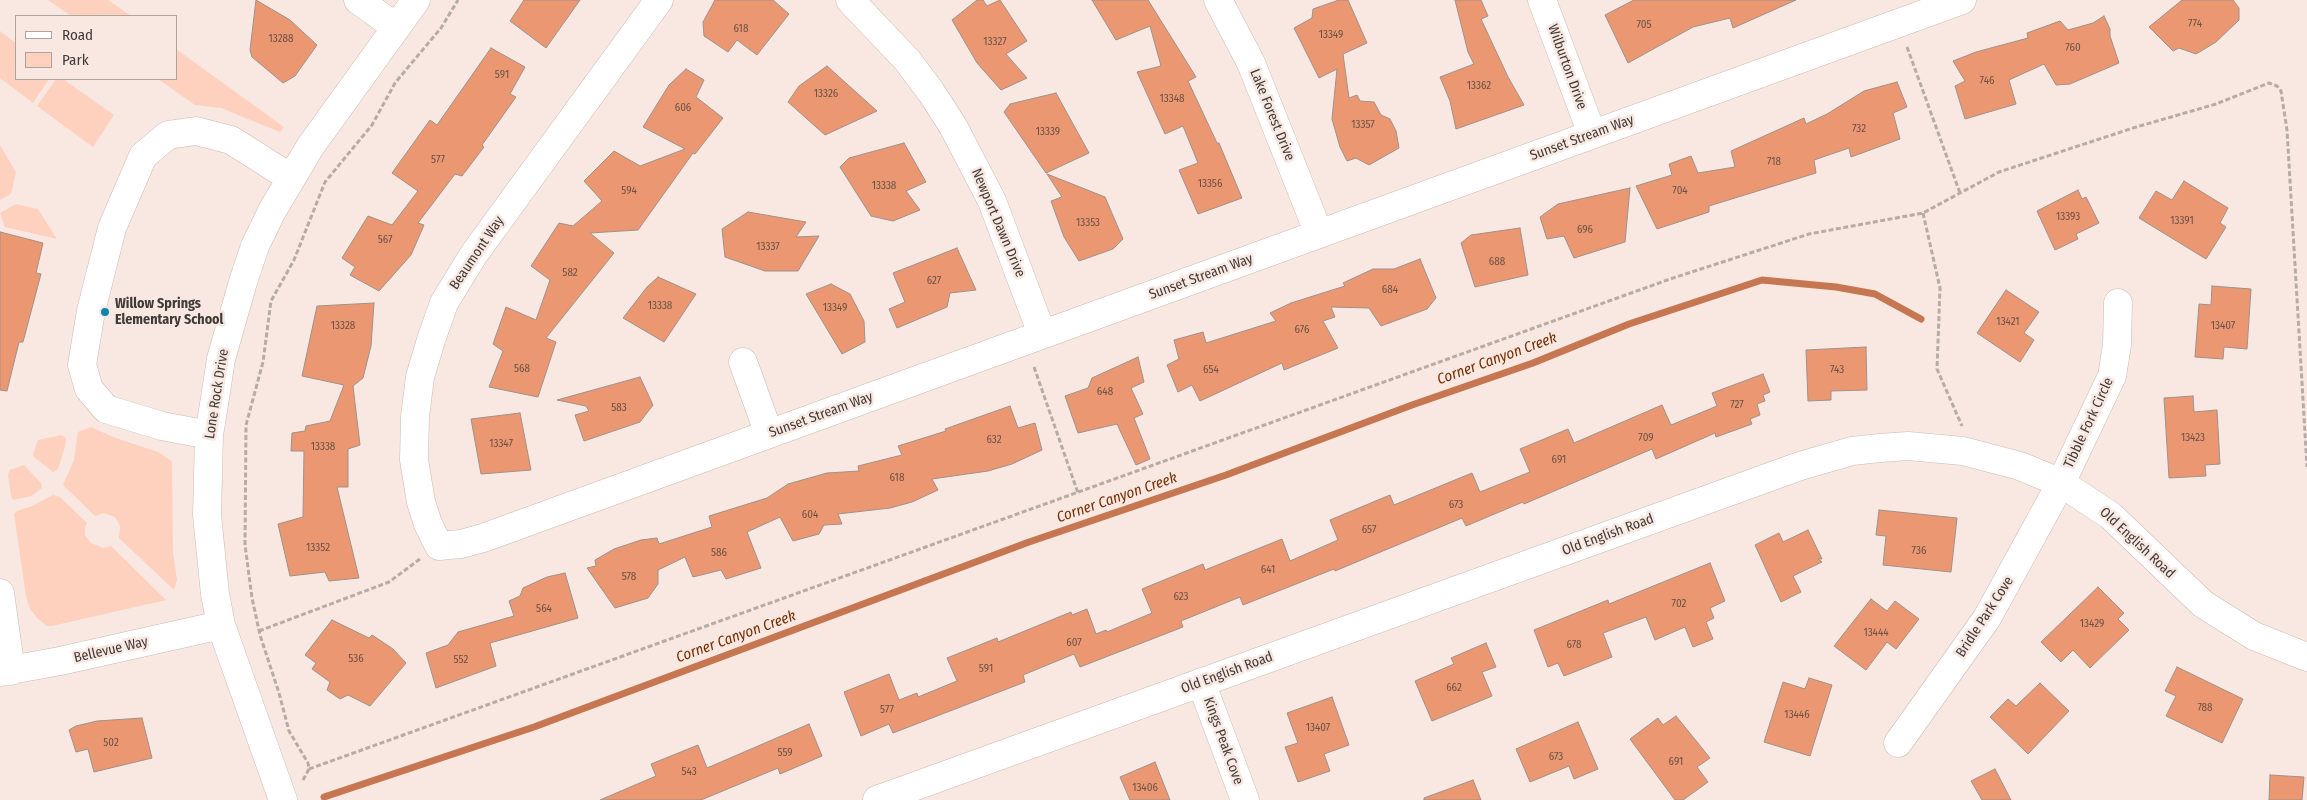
<!DOCTYPE html>
<html>
<head>
<meta charset="utf-8">
<style>
  body { margin:0 }
  #map { position:relative; width:2307px; height:800px; overflow:hidden; background:#f8e8e1; font-family:"Fira Sans Condensed",sans-serif }
  canvas { display:block }
  .legend { position:absolute; left:15px; top:15px; width:162px; height:65px; box-sizing:border-box; background:#f8e8e1; border:1px solid #afa39d; margin:0; padding:6px 9px; list-style:none; font-size:15px; color:#413b38 }
  .legend li { display:flex; align-items:center; gap:10px; height:25px }
  .legend b { width:25px; border:1px solid #afa39d }
</style>
</head>
<body>
<div id="map">
<canvas width="2307" height="800"></canvas>
<ul class="legend">
<li><b style="height:6px;background:#fff"></b>Road</li>
<li><b style="height:14px;background:#fdd1be"></b>Park</li>
</ul>
</div>
<script>
const ctx = document.querySelector('canvas').getContext('2d');
ctx.lineJoin = 'round';
function fill(path, color) {
  ctx.fillStyle = color;
  ctx.fill(path, 'evenodd');
}
function toPath(rows) {
  const path = new Path2D();
  for (const r of rows) {
    path.moveTo(r[0], r[1]);
    for (let i = 2; i < r.length; i += 2) path.lineTo(r[i], r[i + 1]);
  }
  return path;
}
function trace(path, color, width, dash) {
  ctx.strokeStyle = color;
  ctx.lineWidth = width;
  ctx.lineCap = dash ? 'butt' : 'round';
  ctx.setLineDash(dash || []);
  ctx.stroke(path);
}
function label(font, color, halo, rows, align = 'center') {
  ctx.font = font + ' "Fira Sans Condensed",sans-serif';
  ctx.lineWidth = 5;
  ctx.setLineDash([]);
  ctx.textBaseline = 'middle';
  ctx.strokeStyle = halo;
  ctx.fillStyle = color;
  for (const [text, x, y, turn = 0] of rows) {
    ctx.save();
    ctx.translate(x, y);
    ctx.rotate((+turn || 0) * Math.PI / 180);
    ctx.textAlign = isNaN(turn) ? turn : align;
    if (halo) ctx.strokeText(text, 0, 0);
    ctx.fillText(text, 0, 0);
    ctx.restore();
  }
}
fill(toPath([
  [48,0,108,0,131,16,71,16],
  [0,31,16,43,16,79,49,79,33,103,0,78],
  [176,49,284,127,280,132,221,108,195,105,158,79,176,79],
  [56,79,63,79,114,115,93,147,37,106],
  [0,145,16,172,11,194,0,200],
  [16,204,38,209,57,239,5,227,0,213],
  [91,427,113,437,158,452,172,461,173,552,177,580,174,590,119,538,120,526,115,517,103,513,95,516,63,485,74,460,78,432],
  [61,435,66,438,65,447,58,469,53,472,34,457,33,454,38,440],
  [24,465,41,483,42,488,31,496,13,500,11,496,8,474,10,470],
  [53,495,60,497,87,523,85,527,85,535,91,543,103,548,111,546,166,600,52,626,47,626,38,619,30,609,26,596,14,514,17,511,32,506]
]), '#fdd1be');
trace(toPath([
  [324,797,534,727,1029,542,1226,475,1412,405,1533,363,1629,324,1762,280,1836,287,1875,294,1921,319]
]), '#c67650', 7);
const building = toPath([
  [256,0,290,20,317,45,295,76,283,83,252,57,250,50,256,0],
  [524,0,580,0,546,48,510,21,524,0],
  [715,0,773,0,789,14,757,55,737,40,728,52,704,36,703,22,715,0],
  [977,0,983,0,987,6,1000,0,1027,41,1006,54,1027,78,1001,90,977,63,952,20,977,0],
  [1092,0,1148,0,1196,77,1188,81,1217,143,1219,143,1242,198,1198,214,1179,170,1198,163,1183,126,1165,134,1137,72,1161,66,1150,26,1116,40,1092,0],
  [1339,0,1348,0,1367,43,1343,54,1349,98,1357,95,1360,101,1374,102,1381,115,1390,119,1396,131,1399,148,1369,165,1356,158,1347,161,1340,147,1332,119,1337,69,1319,78,1294,28,1312,18,1313,9,1339,0],
  [1455,0,1481,0,1488,16,1481,19,1508,77,1524,105,1456,129,1450,101,1440,77,1474,64,1468,52,1455,0],
  [1634,0,1796,0,1733,28,1730,18,1693,27,1628,63,1605,15,1634,0],
  [2182,0,2233,0,2239,8,2239,20,2216,42,2196,54,2179,48,2173,51,2149,27,2182,0],
  [2104,16,2110,29,2110,36,2119,63,2070,84,2056,85,2044,64,2009,80,2016,104,1965,119,1955,86,1965,81,1953,61,1976,52,2028,38,2027,33,2060,21,2068,30,2093,23,2104,16],
  [491,48,525,67,510,94,516,97,482,145,484,147,462,176,455,174,418,223,424,225,411,255,379,291,350,275,355,267,342,258,368,216,392,225,418,191,392,173,430,120,437,125,491,48],
  [827,66,877,111,825,135,788,102,799,86,827,66],
  [686,69,704,80,696,97,723,118,695,154,693,153,638,230,590,233,614,253,546,338,556,342,538,397,489,387,503,351,493,344,506,307,536,320,550,280,531,266,559,223,573,226,602,201,584,181,614,151,640,166,685,149,643,127,669,85,686,69],
  [1897,82,1907,107,1893,113,1900,139,1851,157,1849,148,1814,160,1816,173,1709,206,1709,212,1657,229,1636,186,1672,175,1669,164,1691,156,1698,173,1735,167,1731,151,1804,118,1806,124,1827,114,1864,91,1897,82],
  [1056,93,1089,153,1046,173,1004,112,1010,104,1056,93],
  [904,143,926,182,906,191,920,210,893,221,871,216,840,167,849,158,904,143],
  [1047,174,1105,197,1123,239,1113,249,1079,261,1064,237,1051,201,1062,197,1047,174],
  [2184,181,2228,208,2220,223,2226,227,2206,259,2139,218,2156,191,2172,200,2184,181],
  [1630,188,1625,242,1574,258,1564,236,1547,239,1540,217,1558,204,1630,188],
  [2078,190,2082,199,2086,197,2099,223,2076,234,2078,239,2055,250,2037,211,2078,190],
  [748,212,806,222,796,237,819,236,798,271,765,271,725,257,722,229,748,212],
  [1520,228,1528,275,1475,287,1461,243,1471,235,1520,228],
  [0,232,43,243,36,273,41,274,23,342,19,342,7,391,0,390,0,232],
  [957,248,976,290,950,293,947,307,897,328,889,309,905,302,893,273,957,248],
  [1420,259,1436,298,1427,309,1381,326,1369,308,1331,307,1335,317,1323,321,1338,348,1284,370,1282,363,1200,401,1192,385,1178,392,1167,365,1179,359,1174,340,1203,332,1206,343,1276,321,1270,313,1291,303,1345,286,1343,283,1373,269,1394,269,1420,259],
  [658,277,696,294,664,342,623,318,647,287,658,277],
  [831,284,850,294,864,321,865,342,842,354,806,294,831,284],
  [2212,286,2251,289,2247,349,2224,347,2223,359,2195,357,2199,304,2211,305,2212,286],
  [2006,290,2039,312,2024,333,2034,340,2020,362,1977,333,2006,290],
  [374,303,371,346,363,378,353,386,360,445,348,449,348,487,337,487,359,578,329,581,325,572,290,576,278,524,303,517,304,451,291,451,292,433,305,431,306,426,330,421,344,385,302,376,317,306,374,303],
  [1866,347,1867,390,1831,391,1831,400,1808,401,1806,350,1866,347],
  [1138,357,1144,382,1131,388,1143,414,1134,418,1150,459,1136,465,1117,424,1078,433,1065,396,1088,388,1092,378,1138,357],
  [1763,374,1770,392,1763,395,1765,401,1757,404,1760,415,1750,419,1752,424,1716,437,1715,433,1656,459,1652,449,1524,504,1523,502,1466,526,1462,518,1335,571,1334,569,1243,605,1240,597,1181,621,1183,627,1080,667,1074,654,1023,675,1025,682,893,733,889,724,861,736,844,692,889,674,899,700,917,693,918,697,957,681,947,658,997,638,998,642,1071,612,1072,615,1087,609,1096,634,1106,630,1107,632,1152,613,1142,589,1203,564,1205,570,1282,539,1290,561,1338,540,1330,520,1390,495,1394,505,1472,473,1480,492,1530,472,1520,449,1568,429,1574,443,1662,405,1671,425,1717,406,1712,393,1763,374],
  [640,377,653,405,640,422,584,441,575,415,589,411,586,406,557,400,640,377],
  [2193,396,2194,412,2217,410,2220,464,2205,465,2206,476,2169,478,2164,398,2193,396],
  [1010,406,1018,428,1035,423,1042,450,1012,464,988,471,932,479,938,490,912,502,890,508,838,514,842,524,824,525,819,534,793,541,780,517,747,532,761,568,726,579,721,570,693,577,685,557,658,570,658,584,648,598,615,608,587,568,596,566,595,560,614,549,641,540,657,538,659,544,712,527,709,516,767,498,788,484,827,473,859,471,858,466,902,455,898,446,946,431,945,429,1010,406],
  [520,413,531,470,481,474,471,419,520,413],
  [1879,510,1957,518,1951,572,1883,565,1886,536,1876,535,1879,510],
  [1808,530,1822,559,1818,559,1822,562,1793,576,1801,592,1781,602,1755,545,1779,533,1783,542,1808,530],
  [1710,563,1725,601,1710,608,1714,618,1706,622,1713,639,1693,647,1685,627,1655,640,1646,617,1603,633,1612,657,1564,676,1558,663,1548,667,1534,630,1608,600,1609,604,1710,563],
  [565,573,578,618,490,643,496,666,436,688,426,653,448,645,458,632,514,616,509,601,520,596,523,588,547,577,565,573],
  [2098,587,2124,613,2118,619,2129,630,2090,668,2073,650,2061,662,2041,642,2098,587],
  [1871,599,1887,611,1895,601,1919,619,1896,649,1887,642,1866,670,1834,646,1871,599],
  [332,620,369,638,372,635,393,649,406,663,370,706,348,695,340,699,327,690,330,682,312,669,316,663,305,655,332,620],
  [1486,643,1496,667,1482,672,1492,696,1432,721,1415,681,1454,664,1451,658,1486,643],
  [2177,667,2243,699,2222,743,2166,716,2176,696,2165,691,2177,667],
  [1809,678,1832,685,1810,756,1764,742,1783,682,1805,689,1809,678],
  [2040,683,2069,711,2028,754,1990,717,2008,699,2016,706,2040,683],
  [1332,697,1349,745,1324,754,1330,771,1298,782,1285,747,1298,743,1287,713,1332,697],
  [1676,716,1710,758,1697,767,1708,782,1683,800,1675,800,1630,739,1658,718,1663,725,1676,716],
  [142,718,152,758,94,772,88,749,76,752,69,730,76,726,97,721,142,718],
  [1578,722,1598,769,1574,779,1569,766,1530,782,1516,749,1578,722],
  [809,724,822,756,780,774,778,768,701,800,600,800,656,776,651,764,698,745,707,768,809,724],
  [1155,762,1170,800,1130,800,1120,777,1155,762],
  [1995,769,2011,800,1982,800,1971,781,1995,769],
  [2270,775,2304,777,2302,800,2269,800,2270,775],
  [1473,780,1481,800,1424,800,1424,798,1473,780]
]);
fill(building, '#eb9872');
trace(building, '#9f908a', 1);
const minor = toPath([
  [358,0,396,27],
  [659,0,474,254,444,303,431,340,420,377,415,417,414,460,421,502,428,524,439,546,461,544,483,538,1962,0],
  [850,0,907,60,931,92,953,126,992,201,1042,334],
  [1218,0,1251,63,1319,234],
  [1542,0,1592,134],
  [743,362,769,434],
  [209,435,162,426,106,409,89,389,82,365,91,311,112,228,143,156,168,135,196,131,231,140,291,178],
  [0,593,11,671],
  [0,672,60,661,221,625],
  [1201,682,1245,800],
  [1898,743,1987,618,2061,483,2112,376,2117,345,2118,303],
  [283,800,221,625,215,594,207,515,209,435,215,398,221,359,243,282,255,246,272,211,310,147,416,0],
  [877,800,1800,466,1852,451,1880,448,1908,446,1963,451,2020,466,2061,483,2111,516,2203,604,2254,636,2307,657]
]);
trace(minor, '#c9bab3', 29);
trace(toPath([
  [1907,47,1960,193],
  [1923,213,1940,288,1937,369,1962,426],
  [1034,367,1078,493],
  [259,631,389,582,420,559],
  [309,769,1670,279,1809,234,1923,213,1999,172,2133,128,2216,104,2269,83,2277,86,2281,91,2287,130,2307,467],
  [303,780,309,769,308,763,289,731,279,693,260,635,252,598,245,545,246,425,263,362,271,301,294,260,325,182,372,125,395,83,441,28,458,0]
]), '#b7aba5', 3, [5, 2.5]);
trace(minor, '#fff', 28);
for (const [x, y, r, color] of [
  [105,312,5,"#0c87ab"]
]) {
  const dot = new Path2D();
  dot.arc(x, y, r, 0, 2 * Math.PI);
  ctx.fillStyle = color;
  ctx.fill(dot);
  trace(dot, '#f8e8e1', 2);
}
label('11px', '#6c5246', null, [
  ["774",2195,24],
  ["705",1644,25],
  ["618",741,29],
  ["13349",1331,35],
  ["13288",281,39],
  ["13327",995,42],
  ["760",2073,48],
  ["591",502,75],
  ["746",1987,81],
  ["13362",1479,86],
  ["13326",826,94],
  ["13348",1172,99],
  ["606",683,108],
  ["13357",1363,125],
  ["732",1859,129],
  ["13339",1048,132],
  ["577",438,160],
  ["718",1774,162],
  ["13356",1210,184],
  ["13338",884,186],
  ["594",629,191],
  ["704",1680,191],
  ["13393",2068,217],
  ["13391",2182,221],
  ["13353",1088,223],
  ["696",1585,230],
  ["567",385,240],
  ["13337",768,247],
  ["688",1497,262],
  ["582",570,273],
  ["627",934,281],
  ["684",1390,290],
  ["13338",660,306],
  ["13349",835,308],
  ["13421",2008,322],
  ["13328",343,326],
  ["13407",2223,326],
  ["676",1302,330],
  ["568",522,369],
  ["654",1211,370],
  ["743",1837,370],
  ["648",1105,392],
  ["727",1737,405],
  ["583",619,408],
  ["709",1646,438],
  ["13423",2193,438],
  ["632",994,440],
  ["13347",501,444],
  ["13338",323,447],
  ["691",1559,460],
  ["618",897,478],
  ["673",1456,505],
  ["604",810,515],
  ["657",1369,530],
  ["13352",318,548],
  ["736",1919,551],
  ["586",719,553],
  ["641",1268,570],
  ["578",629,577],
  ["623",1181,597],
  ["702",1679,604],
  ["564",544,609],
  ["13429",2092,624],
  ["13444",1876,633],
  ["607",1074,643],
  ["678",1574,645],
  ["536",356,659],
  ["552",461,660],
  ["591",986,669],
  ["662",1454,688],
  ["788",2205,708],
  ["577",887,710],
  ["13446",1797,715],
  ["13407",1318,728],
  ["502",111,743],
  ["559",785,753],
  ["673",1556,757],
  ["691",1676,762],
  ["543",689,772],
  ["13406",1145,788]
]);
label('14px', '#413b38', '#f8e8e1', [
  ["Wilburton Drive",1567,67,70],
  ["Lake Forest Drive",1272,115,68],
  ["Sunset Stream Way",1582,138,-20],
  ["Newport Dawn Drive",998,223,67],
  ["Beaumont Way",477,253,-56],
  ["Sunset Stream Way",1201,277,-20],
  ["Lone Rock Drive",217,394,-81],
  ["Sunset Stream Way",821,415,-20],
  ["Tibble Fork Circle",2089,423,-65],
  ["Old English Road",1608,535,-20],
  ["Old English Road",2137,543,43],
  ["Bridle Park Cove",1985,617,-57],
  ["Bellevue Way",111,650,-13],
  ["Old English Road",1227,673,-20],
  ["Kings Peak Cove",1223,741,70]
]);
label('bold 14px', '#413b38', '#f8e8e1', [
  ["Willow Springs",115,304],
  ["Elementary School",115,320]
], 'left');
label('italic 15px', '#772e00', '#f8e8e1', [
  ["Corner Canyon Creek",1497,359,-20],
  ["Corner Canyon Creek",1117,498,-19],
  ["Corner Canyon Creek",736,637,-20]
]);
</script>
</body>
</html>
